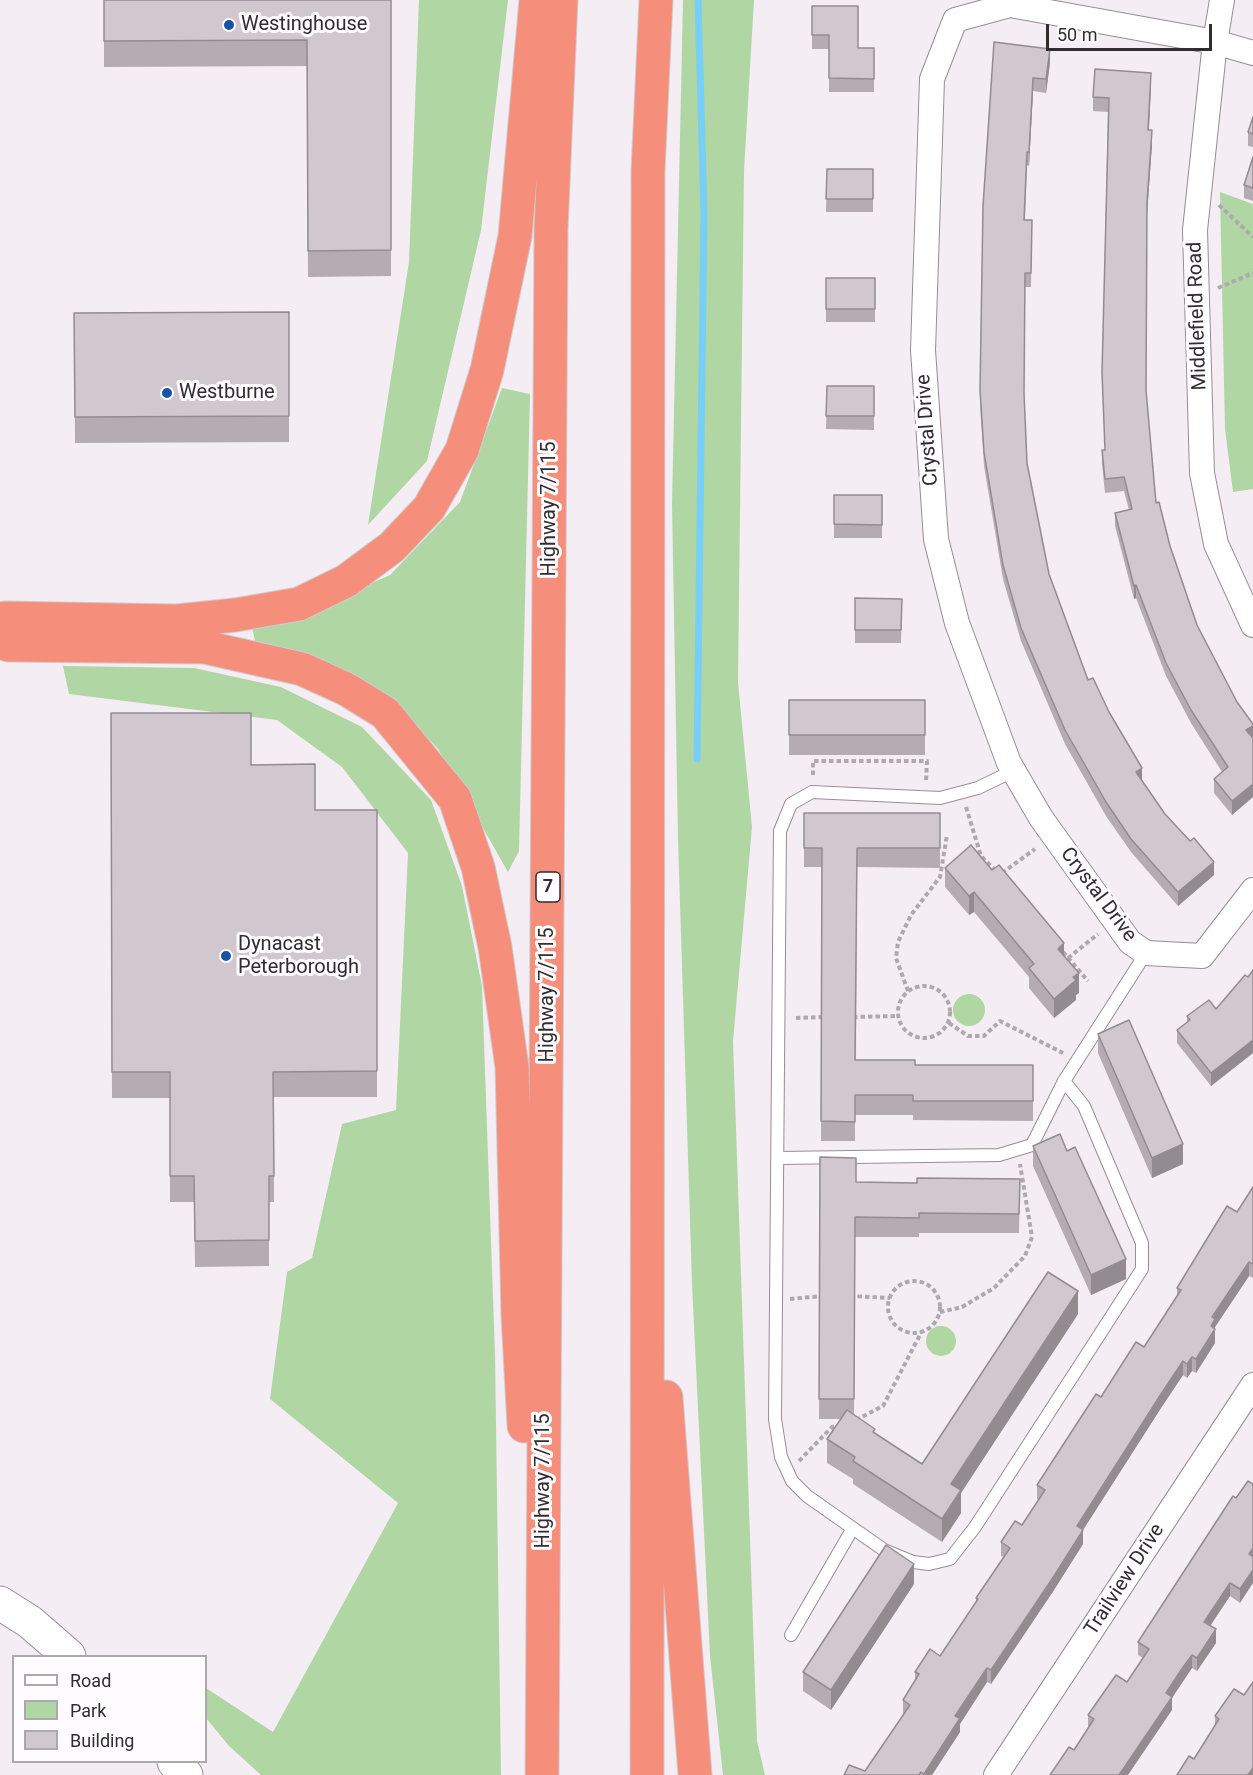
<!DOCTYPE html>
<html>
<head>
<meta charset="utf-8">
<style>
  body { margin:0 }
  #map { position:relative; width:1253px; height:1775px; overflow:hidden; background:#f5edf4; font-family:Roboto,sans-serif }
  canvas { display:block }
  .legend { position:absolute; left:12px; top:1655px; width:195px; height:108px; box-sizing:border-box; background:#fefcfe; border:2px solid #aca9ab; margin:0; padding:8px 10px; list-style:none; font-size:18px; color:#302d2f }
  .legend li { display:flex; align-items:center; gap:12px; height:30px }
  .legend b { width:30px; border:2px solid #aca9ab }
  .scale { position:absolute; left:1046px; top:24px; width:166px; height:27px; box-sizing:border-box; border:3px solid #302d2f; border-top:0; padding-left:8px; font-size:18px; line-height:21px; white-space:nowrap; color:#302d2f; -webkit-text-stroke:4px #fefcfe; paint-order:stroke }
</style>
</head>
<body>
<div id="map">
<canvas width="1253" height="1775"></canvas>
<ul class="legend">
<li><b style="height:8px;background:#fff"></b>Road</li>
<li><b style="height:16px;background:#b0d6a3"></b>Park</li>
<li><b style="height:16px;background:#d1c8cf"></b>Building</li>
</ul>
<div class="scale">50 m</div>
</div>
<script>
const ctx = document.querySelector('canvas').getContext('2d');
ctx.lineJoin = 'round';
function fill(path, color) {
  ctx.fillStyle = color;
  ctx.fill(path, 'evenodd');
}
function toPath(rows) {
  const path = new Path2D();
  for (const r of rows) {
    if (r.length === 3) {
      path.moveTo(r[0] + r[2], r[1]);
      path.arc(r[0], r[1], r[2], 0, 2 * Math.PI);
      continue;
    }
    path.moveTo(r[0], r[1]);
    for (let i = 2; i < r.length; i += 2) path.lineTo(r[i], r[i + 1]);
  }
  return path;
}
function trace(path, color, width, dash) {
  ctx.strokeStyle = color;
  ctx.lineWidth = width;
  ctx.lineCap = dash ? 'butt' : 'round';
  ctx.setLineDash(dash || []);
  ctx.stroke(path);
}
function label(font, color, halo, rows, align = 'center') {
  ctx.font = font + ' Roboto,sans-serif';
  ctx.lineWidth = 6;
  ctx.setLineDash([]);
  ctx.textBaseline = 'middle';
  ctx.strokeStyle = halo;
  ctx.fillStyle = color;
  for (const [text, x, y, turn = 0] of rows) {
    ctx.save();
    ctx.translate(x, y);
    ctx.rotate((+turn || 0) * Math.PI / 180);
    ctx.textAlign = isNaN(turn) ? turn : align;
    if (halo) ctx.strokeText(text, 0, 0);
    ctx.fillText(text, 0, 0);
    ctx.restore();
  }
}
fill(toPath([
  [419,0,508,0,481,230,427,461,368,525,409,262],
  [683,0,754,0,744,171,738,682,752,827,733,1041,757,1741,765,1775,723,1775,710,1656,692,1284,678,839,672,504],
  [1220,192,1253,204,1253,489,1233,492,1225,429],
  [502,388,530,394,519,851,508,872,438,749,392,700,257,649,252,628,315,608,390,575,460,502],
  [63,666,194,668,281,687,362,727,431,800,462,886,482,986,495,1354,501,1775,261,1775,229,1746,206,1718,206,1688,273,1732,398,1503,270,1399,287,1272,312,1258,342,1124,396,1110,408,853,342,767,277,720,69,694],
  [969,1010,16],
  [941,1341,15]
]), '#b0d6a3');
trace(toPath([
  [697,759,704,212,698,0]
]), '#77cff5', 7);
const service = toPath([
  [1013,771,978,788,940,798,812,792,791,804,780,831,775,1419,781,1457,792,1481,807,1496,884,1550,913,1562,929,1564,950,1559,975,1527,1142,1269,1142,1243,1084,1106,1064,1081],
  [779,1158,999,1155,1032,1145,1064,1081,1146,953],
  [791,1635,853,1528]
]);
const minor = toPath([
  [1222,0,1215,42,1195,230,1202,473,1216,544,1253,625],
  [1253,53,1215,42,1010,5,955,20,932,79,923,350,936,539,957,623,1009,763,1041,818,1130,942,1146,953,1202,956,1253,890],
  [996,1775,1253,1385]
]);
const secondary = toPath([
  [0,1603,30,1622,69,1656],
  [174,1762,186,1775]
]);
const motorway = toPath([
  [0,621,5,618,177,621,235,615,299,604,346,581,392,547,429,508,462,450,487,370,515,236,536,0],
  [0,641,8,645,204,647,302,669,346,689,385,713,455,799,478,867,495,947,512,1067,518,1316,524,1426],
  [666,1397,695,1775],
  [542,1775,551,229,561,0],
  [647,1775,648,171,656,0]
]);
trace(service, '#968e95', 14);
trace(minor, '#968e95', 26);
trace(secondary, '#968e95', 35);
trace(motorway, '#cdcdcd', 35);
trace(toPath([
  [1219,205,1253,237],
  [1218,288,1253,273],
  [813,775,813,761,927,761,926,781],
  [966,807,981,856,997,872],
  [1002,873,1035,849],
  [1063,952,1088,981],
  [1068,958,1098,934],
  [924,1012,26],
  [908,991,896,958,898,942,911,915,940,877,947,835],
  [853,1017,897,1016],
  [796,1018,824,1017],
  [949,1023,968,1036,984,1036,1000,1021,1063,1053],
  [914,1307,26],
  [850,1296,890,1298],
  [790,1299,822,1296],
  [940,1312,962,1307,994,1288,1025,1256,1032,1237,1020,1164],
  [856,1420,883,1406,922,1331],
  [799,1461,832,1427,841,1425]
]), '#afa9ae', 4, [4.5, 3]);
trace(service, '#fff', 12);
trace(minor, '#fff', 24);
trace(secondary, '#fff', 33);
trace(motorway, '#f58f7c', 33);
fill(toPath([
  [104,0,391,0,391,276,308,277,307,66,104,67],
  [812,6,858,48,874,48,874,92,829,92,829,49,812,49],
  [994,42,1050,63,1046,93,1033,91,1029,166,1027,165,1025,220,1032,220,1031,287,1025,287,1024,395,1027,463,1049,574,1088,680,1142,781,1165,814,1214,875,1178,906,1131,852,1106,816,1065,744,1021,641,1003,579,984,466,980,404,983,206],
  [1151,86,1149,130,1152,144,1147,215,1146,391,1156,503,1197,625,1237,702,1253,724,1253,797,1232,815,1214,793,1214,779,1222,772,1191,723,1166,676,1136,598,1134,599,1115,526,1115,513,1129,510,1124,491,1105,493,1102,464,1102,450,1105,450,1102,372,1108,112,1093,111,1093,97],
  [1253,117,1253,147,1248,146,1248,132],
  [1253,157,1253,201,1244,198,1244,185],
  [827,169,873,169,873,212,826,212],
  [826,278,875,278,875,322,826,322],
  [289,312,289,442,75,443,74,313],
  [827,386,874,386,874,430,826,429],
  [834,495,882,495,882,538,834,538],
  [855,598,902,599,901,643,855,643],
  [789,700,925,700,925,755,789,755],
  [111,713,251,765,315,810,377,810,377,1097,274,1097,274,1202,269,1202,269,1266,195,1267,194,1202,170,1202,170,1098,112,1098],
  [804,813,940,813,940,868,857,867,856,1060,915,1065,1033,1065,1033,1121,913,1120,913,1115,855,1115,855,1141,821,1141,822,867,804,867],
  [945,868,1064,956,1079,993,1076,995,1076,1000,1054,1018,1029,988,1029,977,974,912,969,915,945,887],
  [1253,970,1253,1053,1211,1086,1177,1043,1177,1030,1187,1023,1187,1016,1216,1009,1248,977],
  [1098,1034,1183,1164,1152,1178,1098,1053],
  [1033,1146,1126,1279,1091,1295,1033,1166],
  [820,1157,856,1182,917,1183,1020,1179,1019,1233,919,1233,919,1237,855,1237,854,1415,875,1434,922,1464,1078,1314,961,1493,961,1513,942,1542,853,1484,853,1479,827,1463,827,1439,841,1419,819,1419],
  [1253,1187,1253,1278,1249,1276,1215,1327,1215,1343,1196,1373,1192,1371,1187,1378,1183,1375,1161,1408,1083,1530,1083,1544,1054,1590,991,1684,987,1682,960,1724,960,1732,932,1775,844,1775,865,1771,903,1715,903,1700,915,1681,915,1672,940,1656,976,1602,976,1598,1004,1557,1001,1556,1001,1542,1022,1525,1039,1500,1037,1499,1037,1485,1101,1397,1144,1347,1177,1295,1177,1288,1237,1212],
  [1248,1481,1240,1603,1230,1596,1210,1626,1216,1643,1197,1671,1192,1668,1181,1684,1172,1698,1172,1710,1074,1750,1088,1728,1088,1715,1127,1682,1143,1658,1138,1655,1138,1642],
  [914,1584,831,1710,803,1691,803,1672],
  [1234,1689,1253,1775,1215,1725,1215,1716]
]), '#b4acb2');
fill(toPath([
  [1050,49,1050,63,1046,93,1046,79],
  [1151,73,1151,86,1148,143,1148,130],
  [1033,78,1033,91,1029,166,1029,152],
  [1152,130,1152,144,1147,215,1147,202],
  [1136,585,1136,598,1134,599,1134,586],
  [1253,726,1253,739,1246,730],
  [1142,768,1142,782,1136,772],
  [1253,784,1253,797,1232,815,1232,801],
  [1214,862,1214,875,1178,906,1178,892],
  [974,892,974,912,969,915,969,896],
  [1064,943,1064,963,1058,949],
  [1079,973,1079,993,1076,995,1076,1000,1054,1018,1054,999,1073,977],
  [1253,1040,1253,1053,1211,1086,1211,1073],
  [1183,1144,1183,1164,1152,1178,1152,1158],
  [1126,1259,1126,1279,1091,1295,1091,1275],
  [1249,1262,1249,1276,1215,1327,1215,1343,1196,1373,1196,1359,1211,1326,1212,1317],
  [1078,1291,1078,1314,961,1493,961,1513,942,1542,942,1519,951,1484],
  [1192,1357,1192,1371,1187,1378,1187,1364],
  [1183,1361,1183,1375,1161,1408,1083,1530,1083,1544,1054,1590,991,1684,991,1670,1077,1526,1161,1394],
  [1253,1548,1253,1561,1249,1554],
  [914,1564,914,1584,831,1710,831,1690],
  [1253,1570,1253,1583,1240,1603,1240,1589],
  [1230,1583,1230,1596,1204,1635,1204,1622],
  [1216,1629,1216,1643,1197,1671,1197,1658],
  [1192,1655,1192,1668,1172,1698,1172,1710,1128,1775,1119,1775,1166,1693],
  [987,1668,987,1682,960,1724,960,1732,932,1775,924,1775,955,1716],
  [1253,1768,1253,1775,1248,1775]
]), '#928c91');
const building = toPath([
  [104,0,391,0,391,250,308,251,307,40,104,41,104,0],
  [812,6,858,6,858,48,874,48,874,79,829,78,829,35,812,35,812,6],
  [994,42,1050,49,1046,79,1033,78,1029,152,1027,152,1024,220,1032,220,1031,273,1025,273,1024,393,1027,463,1049,574,1088,680,1093,678,1109,712,1142,768,1136,772,1165,814,1190,841,1194,838,1214,862,1178,892,1131,839,1106,802,1065,730,1021,628,1003,565,984,452,980,390,983,206,994,42],
  [1095,69,1151,73,1148,130,1152,130,1147,202,1146,390,1156,503,1159,502,1170,546,1197,625,1237,702,1253,724,1253,726,1246,730,1253,738,1253,784,1232,801,1214,779,1228,767,1191,710,1166,663,1136,585,1134,586,1115,513,1132,509,1124,477,1105,479,1102,450,1105,450,1102,372,1109,98,1093,97,1095,69],
  [1253,117,1253,134,1248,132,1253,117],
  [1253,157,1253,188,1244,185,1253,157],
  [827,169,873,169,873,199,826,199,827,169],
  [826,278,875,278,875,309,826,309,826,278],
  [289,312,289,416,75,417,74,313,289,312],
  [827,386,874,386,874,416,826,416,827,386],
  [834,495,882,495,882,525,834,524,834,495],
  [855,598,902,599,901,630,855,630,855,598],
  [789,700,925,700,925,735,789,735,789,700],
  [111,713,251,713,251,765,315,764,315,810,377,810,377,1071,273,1072,274,1176,269,1176,269,1240,195,1241,194,1176,170,1176,170,1072,112,1072,111,713],
  [804,813,940,813,940,848,857,848,855,1060,915,1060,915,1065,1033,1065,1033,1101,913,1101,913,1095,855,1095,855,1122,821,1121,822,848,804,848,804,813],
  [971,845,992,870,999,865,1064,943,1058,949,1079,973,1073,977,1076,980,1054,999,1029,968,1034,964,974,892,969,896,945,868,971,845],
  [1253,970,1253,1040,1211,1073,1177,1030,1190,1020,1187,1016,1209,1000,1216,1009,1245,975,1248,977,1253,970],
  [1129,1020,1183,1144,1152,1158,1098,1034,1129,1020],
  [1060,1134,1067,1151,1075,1147,1126,1259,1091,1275,1033,1146,1060,1134],
  [820,1157,856,1158,856,1182,917,1183,917,1178,1020,1179,1019,1214,919,1213,919,1218,855,1217,854,1399,819,1399,820,1157],
  [1253,1187,1253,1264,1249,1262,1212,1317,1215,1319,1211,1326,1215,1329,1196,1359,1192,1357,1187,1364,1183,1361,1161,1394,1077,1526,1083,1530,1054,1576,991,1670,987,1668,955,1716,960,1718,924,1774,921,1772,919,1775,844,1775,849,1765,865,1771,910,1705,903,1700,919,1674,915,1672,930,1649,940,1656,978,1599,976,1598,1010,1548,1001,1542,1015,1521,1022,1525,1045,1490,1037,1485,1096,1394,1101,1397,1136,1342,1144,1347,1181,1290,1177,1288,1227,1206,1237,1212,1253,1187],
  [1048,1272,1078,1291,951,1484,961,1490,942,1519,853,1461,855,1457,827,1439,847,1410,875,1429,873,1432,922,1464,1048,1272],
  [1248,1481,1253,1484,1253,1548,1249,1554,1253,1557,1253,1570,1240,1589,1230,1583,1204,1622,1216,1629,1197,1658,1192,1655,1181,1670,1166,1693,1172,1697,1119,1775,1050,1775,1069,1747,1074,1750,1094,1719,1088,1715,1116,1675,1127,1682,1149,1649,1138,1642,1233,1496,1236,1498,1248,1481],
  [886,1545,914,1564,831,1690,803,1672,886,1545],
  [1253,1682,1253,1768,1248,1775,1177,1775,1189,1756,1194,1759,1219,1719,1215,1716,1234,1689,1244,1695,1253,1682]
]);
fill(building, '#d1c8cf');
trace(building, '#928c91', 1.5);
for (const [x, y, r, color] of [
  [229,25,6,"#1753a3"],
  [167,393,6,"#1753a3"],
  [226,956,6,"#1753a3"]
]) {
  const dot = new Path2D();
  dot.arc(x, y, r, 0, 2 * Math.PI);
  ctx.fillStyle = color;
  ctx.fill(dot);
  trace(dot, '#fefcfe', 2);
}
for (const [x, y, w] of [
  [548,887,24]
]) {
  const box = new Path2D();
  box.roundRect(x - w / 2, y - 15, w, 30, 4.5);
  ctx.fillStyle = '#fefcfe';
  ctx.fill(box);
  trace(box, '#302d2f', 1.5);
}
label('bold 18px', '#302d2f', null, [
  ["7",548,887]
]);
label('20px', '#302d2f', '#fefcfe', [
  ["Westinghouse",241,25],
  ["Westburne",179,393],
  ["Dynacast",238,945],
  ["Peterborough",238,968]
], 'left');
label('20px', '#302d2f', '#fefcfe', [
  ["Middlefield Road",1198,316,-92],
  ["Crystal Drive",928,430,-94],
  ["Highway 7/115",550,509,-90],
  ["Crystal Drive",1098,895,53],
  ["Highway 7/115",548,995,-90],
  ["Highway 7/115",544,1481,-90],
  ["Trailview Drive",1125,1580,-57]
]);
</script>
</body>
</html>
